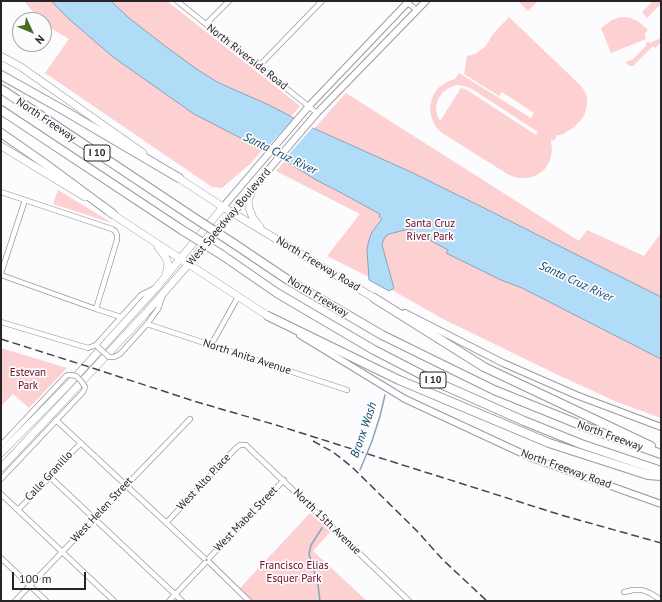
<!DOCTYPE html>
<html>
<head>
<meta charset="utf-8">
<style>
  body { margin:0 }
  #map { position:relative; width:662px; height:602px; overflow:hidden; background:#fcfbfe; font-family:"PT Sans",sans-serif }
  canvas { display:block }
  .frame { position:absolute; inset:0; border:2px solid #262427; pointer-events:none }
  .north { position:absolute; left:12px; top:12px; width:40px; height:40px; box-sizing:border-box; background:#fcfbfe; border:1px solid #a6a5a8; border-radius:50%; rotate:134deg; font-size:11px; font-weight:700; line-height:16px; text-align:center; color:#262427 }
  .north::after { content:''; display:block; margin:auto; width:14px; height:18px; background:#496c24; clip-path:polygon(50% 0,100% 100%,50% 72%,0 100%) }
  .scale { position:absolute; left:12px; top:572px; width:74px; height:18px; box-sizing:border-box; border:2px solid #262427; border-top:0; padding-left:5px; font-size:12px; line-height:14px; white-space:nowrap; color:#262427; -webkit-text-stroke:3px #fcfbfe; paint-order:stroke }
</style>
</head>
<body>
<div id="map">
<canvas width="662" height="602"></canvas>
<div class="frame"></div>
<div class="north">N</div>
<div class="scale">100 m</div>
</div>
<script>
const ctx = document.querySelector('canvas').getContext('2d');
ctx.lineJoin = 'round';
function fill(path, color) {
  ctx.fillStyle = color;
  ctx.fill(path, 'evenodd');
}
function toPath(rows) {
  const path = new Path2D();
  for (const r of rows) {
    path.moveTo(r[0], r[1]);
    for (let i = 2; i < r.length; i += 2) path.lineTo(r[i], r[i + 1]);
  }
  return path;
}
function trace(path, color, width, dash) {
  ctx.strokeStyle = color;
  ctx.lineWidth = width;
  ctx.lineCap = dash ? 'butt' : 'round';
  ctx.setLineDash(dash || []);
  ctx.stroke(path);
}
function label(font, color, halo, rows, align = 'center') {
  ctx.font = font + ' "PT Sans",sans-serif';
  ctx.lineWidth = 3.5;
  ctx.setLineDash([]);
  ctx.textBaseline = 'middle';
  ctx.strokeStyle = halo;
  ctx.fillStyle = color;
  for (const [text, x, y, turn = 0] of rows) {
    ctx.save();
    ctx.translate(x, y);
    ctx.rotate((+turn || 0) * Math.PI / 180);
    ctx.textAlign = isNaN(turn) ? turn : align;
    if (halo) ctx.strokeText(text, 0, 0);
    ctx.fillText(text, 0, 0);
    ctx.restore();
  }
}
fill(toPath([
  [24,1,167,1,300,106,251,163,222,188,212,187,45,73,69,39,44,24,44,20,40,20],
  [518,1,538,1,528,11],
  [653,1,661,1,661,4,647,18,642,12],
  [509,17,579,84,584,90,587,97,587,105,585,113,582,119,573,128,566,132,562,135,557,135,554,141,551,139,552,151,550,160,545,169,537,175,528,178,518,178,509,175,442,133,435,126,431,116,430,106,433,96,438,88,447,82,455,79,459,73,531,118,534,113,502,92,499,96,464,74,467,56,475,54,485,47,489,41,492,35],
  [456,85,464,86,472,89,538,132,536,135,467,90,461,88,440,121,437,115,436,107,438,99,443,92,449,88],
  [620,17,627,17,633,19,639,22,648,30,646,32,645,35,646,39,611,53,601,28,612,20],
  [661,38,661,42,655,48,653,46,633,66,630,66,625,62,633,59,646,46,646,43,649,42,650,43],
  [346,93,579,241,587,230,644,256,661,233,661,418,617,402,556,374,443,319,369,277,327,256,360,214,276,171],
  [58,190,112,223,53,204],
  [1,348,67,368,29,408,13,394,1,406],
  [310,513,330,532,313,551,367,601,253,601,240,588]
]), '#fdd0d2');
const water = toPath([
  [51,1,111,1,129,18,165,46,198,70,219,83,269,105,313,128,411,172,486,209,661,297,661,359,522,288,501,280,446,253,448,250,409,229,389,234,385,237,383,241,382,245,394,288,389,291,369,280,367,249,369,240,372,232,382,219,379,217,380,214,334,189,318,181,287,162,194,114,113,57,69,19,51,1]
]);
fill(water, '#b1dcf8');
trace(water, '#87a5b9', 1);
fill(toPath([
  [295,117,314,126,282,162,263,152]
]), '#fcfbfe');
trace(toPath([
  [360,470,372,441,380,416,385,395],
  [320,601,318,585,309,554,311,545,322,528]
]), '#87a5b9', 1.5);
const street = toPath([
  [177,1,317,113],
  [405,1,417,10],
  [206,24,229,1],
  [259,66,322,1],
  [1,192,112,229,115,231,117,235,117,240,96,309],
  [1,273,25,200],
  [1,275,96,309,121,317],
  [1,322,88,348,96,345,141,295,153,289],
  [147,324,347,390],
  [211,345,238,297],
  [114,357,120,354,147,324,158,309,163,295],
  [56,420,204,558],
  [1,445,66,376,68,375,71,375],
  [50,477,182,601],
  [1,479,83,392,85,387],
  [1,494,114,601],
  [18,510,48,479,53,471,81,443],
  [167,522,235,449,240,445,246,445,250,449,409,601],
  [1,558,46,601],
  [209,558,284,480],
  [209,562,249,601],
  [624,592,633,590,642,590,650,593,661,600],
  [15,601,190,419],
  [169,601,205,563]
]);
const secondary = toPath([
  [223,207,309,106,409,1],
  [233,213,275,162,317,113,426,1],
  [405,313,503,363,576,395,661,427],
  [300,335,405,399,532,458,661,504]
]);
const primary = toPath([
  [1,56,21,67,143,153],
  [1,146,85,197],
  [174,175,223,207,374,298],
  [252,191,248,201,249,208,253,218,260,227],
  [109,212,268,316],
  [158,247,165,256,168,263,167,270,166,275],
  [1,453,69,384,156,288,223,207],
  [1,468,146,313,233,213]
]);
const highway = toPath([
  [1,75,65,111,179,178],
  [1,89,193,217],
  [1,110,182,230],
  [1,133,44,163,113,214],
  [233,243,288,280,382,335,494,390,588,428,661,454],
  [222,255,277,293,374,350,434,381,524,421,581,444,661,471],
  [374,298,484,367,651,446],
  [268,316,399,380,549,443,648,475,661,476]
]);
trace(street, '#9b989f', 6);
trace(secondary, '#9b989f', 8);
trace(primary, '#9b989f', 8);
trace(highway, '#9b989f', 10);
trace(street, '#fff', 4.5);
trace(secondary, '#fff', 6);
trace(primary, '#fff', 7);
trace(highway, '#fff', 8);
trace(toPath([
  [1,339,80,364,197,402,276,425,561,515,661,543],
  [313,441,333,452,352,467,418,532,443,560,487,601]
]), '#484649', 1.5, [8, 4]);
const streetBridge = toPath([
  [98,347,109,357,114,357],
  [71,375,76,376,81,381,85,387]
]);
const highwayBridge = toPath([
  [193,217,233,243],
  [182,230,222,255]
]);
trace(streetBridge, '#9b989f', 6, []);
trace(highwayBridge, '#9b989f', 10, []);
trace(streetBridge, '#fff', 4.5);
trace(highwayBridge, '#fff', 8);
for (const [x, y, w] of [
  [97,153,26],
  [433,380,26]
]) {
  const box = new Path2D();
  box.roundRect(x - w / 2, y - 8, w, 16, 3);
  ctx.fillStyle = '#fcfbfe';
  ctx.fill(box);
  trace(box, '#262427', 1);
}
label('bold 10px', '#262427', null, [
  ["I 10",97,153],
  ["I 10",433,380]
]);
label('11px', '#262427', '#fcfbfe', [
  ["North Riverside Road",247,57,38],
  ["North Freeway",46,120,34],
  ["West Speedway Boulevard",229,217,-50],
  ["North Freeway Road",318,264,31],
  ["North Freeway",318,297,31],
  ["North Anita Avenue",247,357,18],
  ["North Freeway",610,436,20],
  ["North Freeway Road",566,469,20],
  ["Calle Granillo",49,476,-47],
  ["West Alto Place",204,482,-47],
  ["West Helen Street",102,510,-47],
  ["West Mabel Street",246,519,-46],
  ["North 15th Avenue",327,522,44]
]);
label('11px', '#6c0a23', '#fcfbfe', [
  ["Santa Cruz",430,224],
  ["River Park",430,237],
  ["Estevan",28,373],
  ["Park",28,386],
  ["Francisco Elias",294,566],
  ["Esquer Park",294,579]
]);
label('italic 12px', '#094866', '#fcfbfe', [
  ["Santa Cruz River",280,154,26],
  ["Santa Cruz River",576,282,25],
  ["Bronx Wash",364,430,-71]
]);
</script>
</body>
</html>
